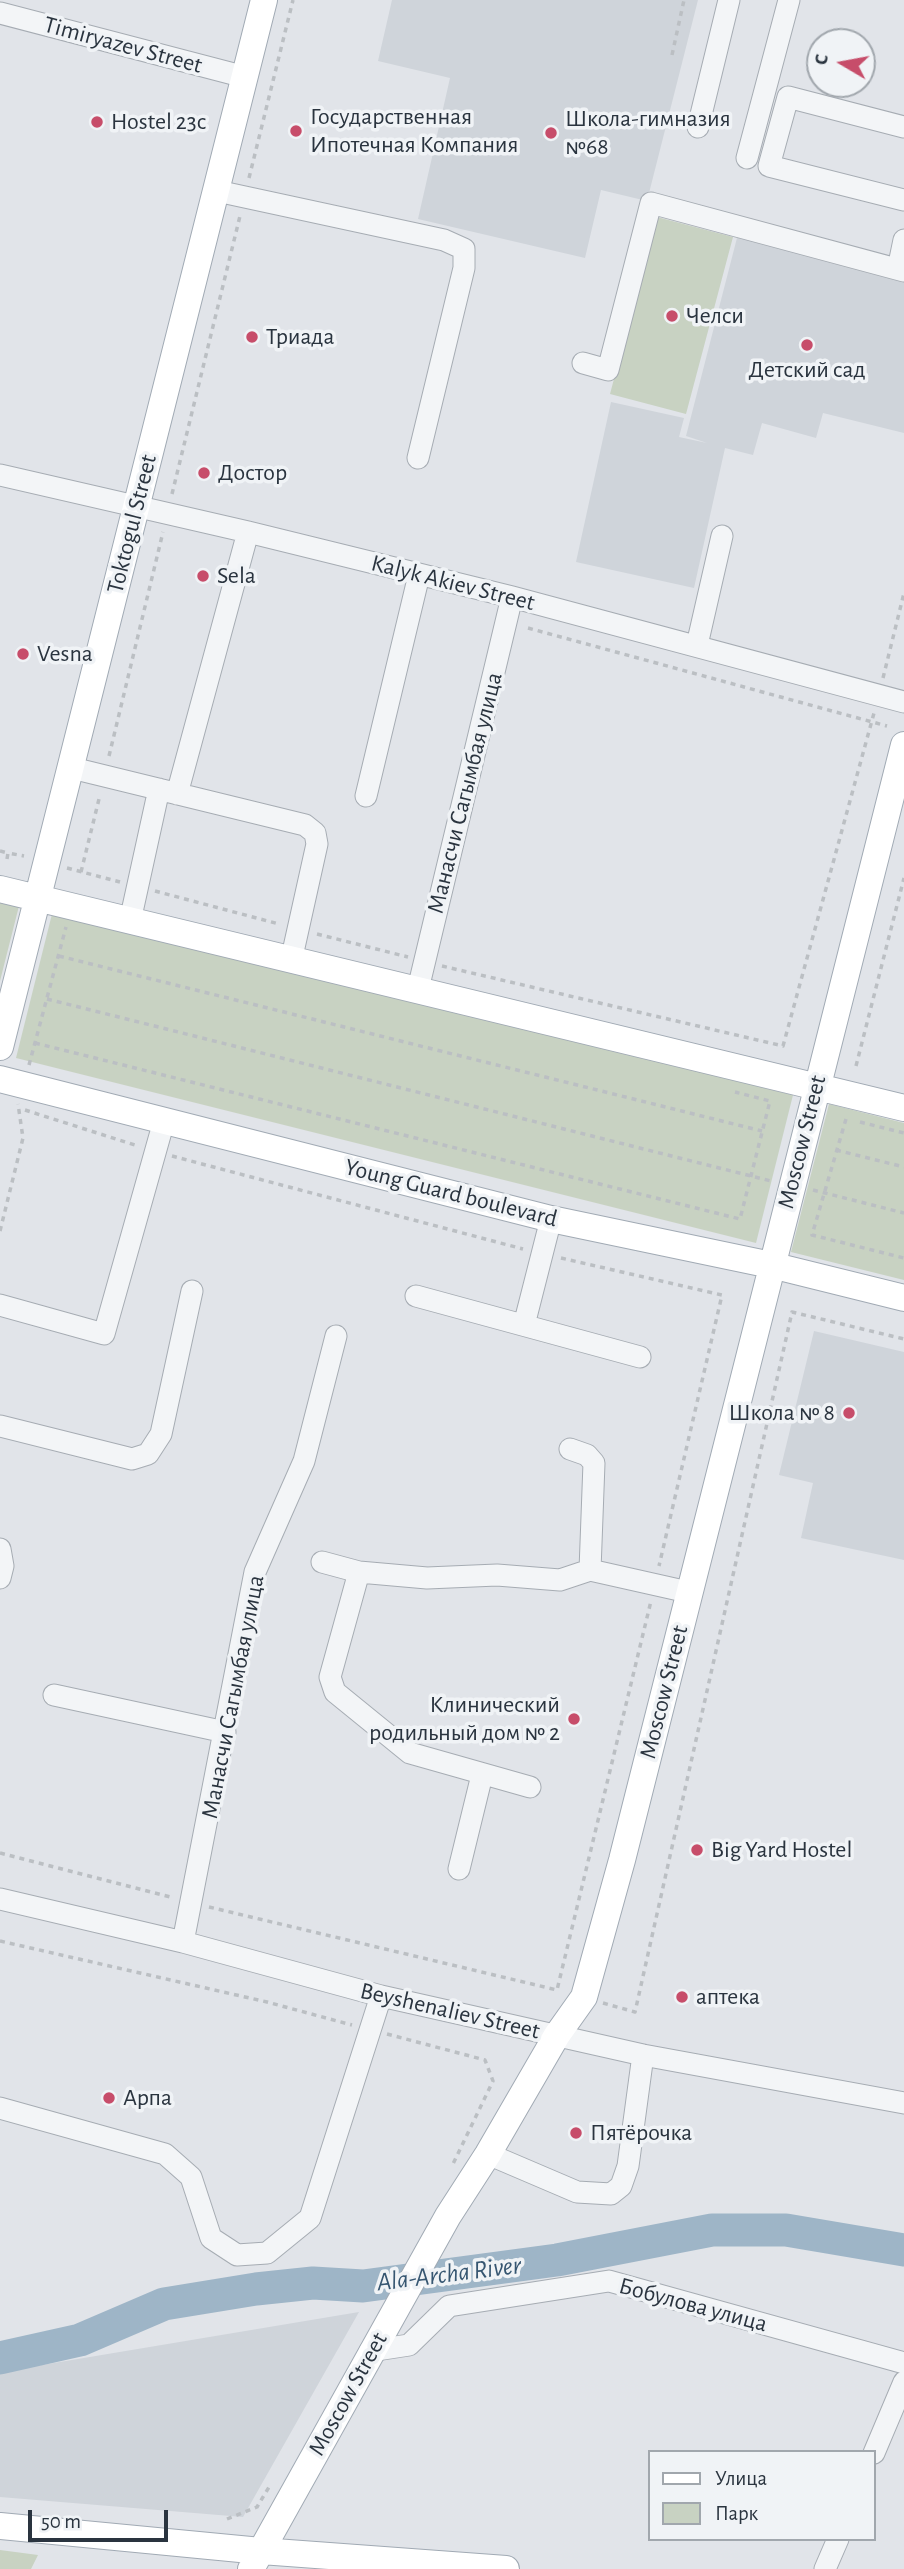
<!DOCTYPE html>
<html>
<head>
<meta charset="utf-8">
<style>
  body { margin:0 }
  #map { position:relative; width:904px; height:2569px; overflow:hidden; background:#e1e4e9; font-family:"Alegreya Sans",sans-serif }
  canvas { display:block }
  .legend { position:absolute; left:648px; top:2450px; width:228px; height:91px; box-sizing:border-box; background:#f0f3f6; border:2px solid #a1a7ad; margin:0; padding:9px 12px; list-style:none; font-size:21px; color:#2a343f }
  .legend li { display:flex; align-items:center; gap:14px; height:35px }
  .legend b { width:35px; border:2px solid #a1a7ad }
  .north { position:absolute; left:806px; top:28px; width:70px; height:70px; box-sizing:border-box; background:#f0f3f6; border:2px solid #a1a7ad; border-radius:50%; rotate:280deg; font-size:19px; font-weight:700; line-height:28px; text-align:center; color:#2a343f }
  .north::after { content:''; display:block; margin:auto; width:24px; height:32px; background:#c74d6a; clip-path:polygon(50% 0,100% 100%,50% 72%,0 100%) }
  .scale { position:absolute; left:28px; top:2510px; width:140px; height:32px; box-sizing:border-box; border:4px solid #2a343f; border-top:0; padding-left:9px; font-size:21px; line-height:24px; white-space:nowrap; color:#2a343f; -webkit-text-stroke:5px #f0f3f6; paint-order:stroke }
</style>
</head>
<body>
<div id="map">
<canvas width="904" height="2569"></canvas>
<ul class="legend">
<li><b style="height:9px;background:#fff"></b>Улица</li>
<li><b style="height:19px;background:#c8d2c2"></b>Парк</li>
</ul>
<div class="north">С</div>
<div class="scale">50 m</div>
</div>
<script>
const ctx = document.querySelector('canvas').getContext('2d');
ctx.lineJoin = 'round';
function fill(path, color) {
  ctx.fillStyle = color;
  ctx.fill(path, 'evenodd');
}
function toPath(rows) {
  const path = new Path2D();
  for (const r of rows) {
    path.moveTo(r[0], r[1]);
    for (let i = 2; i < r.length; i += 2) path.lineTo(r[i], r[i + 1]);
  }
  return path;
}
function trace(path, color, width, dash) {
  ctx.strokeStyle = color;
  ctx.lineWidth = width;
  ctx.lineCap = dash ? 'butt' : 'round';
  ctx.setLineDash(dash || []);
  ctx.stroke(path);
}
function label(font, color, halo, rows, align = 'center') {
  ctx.font = font + ' "Alegreya Sans",sans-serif';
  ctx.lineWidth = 7;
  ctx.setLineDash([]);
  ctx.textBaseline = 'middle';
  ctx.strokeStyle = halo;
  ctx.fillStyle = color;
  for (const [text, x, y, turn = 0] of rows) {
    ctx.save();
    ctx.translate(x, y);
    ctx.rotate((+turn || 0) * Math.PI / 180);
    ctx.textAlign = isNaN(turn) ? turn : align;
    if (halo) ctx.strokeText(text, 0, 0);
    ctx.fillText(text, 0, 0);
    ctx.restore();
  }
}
fill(toPath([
  [392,0,698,0,647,201,601,190,585,258,418,219,450,78,378,61],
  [738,234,904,277,904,433,823,413,816,438,762,423,753,455,725,448,694,588,576,562,611,402,684,418,679,437,707,443,686,436],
  [814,1331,904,1352,904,1560,801,1538,813,1483,779,1475],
  [359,2312,243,2517,0,2497,0,2372]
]), '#cfd4da');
fill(toPath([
  [657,217,733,237,686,414,610,394],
  [0,897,20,902,0,981],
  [53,910,793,1095,756,1243,16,1058],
  [829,1104,904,1123,904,1280,791,1252],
  [0,2550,38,2555,31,2569,0,2569]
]), '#c8d2c2');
trace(toPath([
  [0,2358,80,2340,164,2304,256,2289,313,2283,363,2286,557,2260,712,2230,786,2230,904,2250]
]), '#9eb5c7', 33);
const minor = toPath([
  [0,13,245,77],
  [698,127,729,0],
  [904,127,788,97,769,166,904,200],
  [747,158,789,0],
  [217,191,444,240,464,249,464,268,418,458],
  [898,269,904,240],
  [583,363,608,370,651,203,904,271],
  [0,475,248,532,512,597,904,702],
  [697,645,722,536],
  [72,768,305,825,315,833,317,844,291,961],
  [177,794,248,532],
  [366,796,419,575],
  [130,921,159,789],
  [418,989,512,597],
  [416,1296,640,1357],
  [0,1305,104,1334,164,1121],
  [524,1325,551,1219],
  [0,1426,132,1459,148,1454,161,1434,192,1291],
  [570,1449,587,1455,594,1463,590,1570],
  [0,1549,3,1566,0,1578],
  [322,1562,359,1572,427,1578,497,1575,560,1580,590,1570,688,1592],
  [359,1572,330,1677,335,1692,410,1753,530,1787],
  [54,1695,225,1732],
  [459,1869,482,1775],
  [0,1899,183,1942,381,1996,643,2055,904,2103],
  [183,1942,255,1572,304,1461,336,1336],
  [0,2108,165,2154,191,2177,211,2238,237,2255,267,2253,310,2218,381,1996],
  [488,2154,577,2192,611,2194,621,2186,628,2166,643,2055],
  [370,2351,409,2345,449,2306,609,2281,904,2363],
  [874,2453,904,2382],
  [825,2569,838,2539]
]);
const major = toPath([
  [0,889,904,1108],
  [0,1047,264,0],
  [0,1079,551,1219,771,1265,904,1298],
  [0,2526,261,2551,506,2569],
  [251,2569,448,2216,488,2154,557,2035,584,1997,622,1860,904,745]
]);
trace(minor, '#a6acb3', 23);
trace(major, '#a1aab4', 28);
trace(toPath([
  [672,55,684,0],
  [249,178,293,0],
  [172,494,240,216],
  [528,628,887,726],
  [883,678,904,593],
  [109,756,163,532],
  [0,851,8,853],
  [7,859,8,853,24,856],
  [67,868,120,882],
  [81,872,100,795],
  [155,891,279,924],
  [317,934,408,957],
  [59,956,762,1131],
  [442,966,783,1046,874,713],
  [47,999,771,1181],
  [35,1043,740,1219,770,1101,735,1092],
  [29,1065,66,927],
  [856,1066,904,878],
  [25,1110,138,1146],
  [846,1119,812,1235,904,1258],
  [860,1122,904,1133],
  [836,1150,904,1167],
  [172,1156,523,1249],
  [813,1190,904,1213],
  [0,1231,23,1138,18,1104],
  [561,1258,722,1295,659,1566],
  [0,1853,174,1898],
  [209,1907,557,1990,651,1601],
  [0,1941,267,2002,352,2025],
  [603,2003,635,2012,792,1312,904,1339],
  [387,2034,485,2060,493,2081,453,2164],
  [227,2519,257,2507,269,2487]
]), '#bbbfc3', 3.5, [5, 5]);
trace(minor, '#f3f5f7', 21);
trace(major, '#fff', 26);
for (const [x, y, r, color] of [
  [97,122,7,"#c74d6a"],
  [296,131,7,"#c74d6a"],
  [551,133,7,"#c74d6a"],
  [672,316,7,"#c74d6a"],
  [252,337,7,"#c74d6a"],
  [807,345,7,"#c74d6a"],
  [204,473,7,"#c74d6a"],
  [203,576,7,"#c74d6a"],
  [23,654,7,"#c74d6a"],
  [849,1413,7,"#c74d6a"],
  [574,1719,7,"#c74d6a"],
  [697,1850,7,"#c74d6a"],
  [682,1997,7,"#c74d6a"],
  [109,2098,7,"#c74d6a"],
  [576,2133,7,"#c74d6a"]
]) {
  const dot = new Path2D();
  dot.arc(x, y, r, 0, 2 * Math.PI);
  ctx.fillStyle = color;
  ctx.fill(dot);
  trace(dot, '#f0f3f6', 2.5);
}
label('24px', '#2a343f', '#f0f3f6', [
  ["Timiryazev Street",123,45,15],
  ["Toktogul Street",132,524,-76],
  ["Kalyk Akiev Street",453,583,14],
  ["Манасчи Сагымбая улица",465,793,-76],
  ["Moscow Street",802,1142,-76],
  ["Young Guard boulevard",451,1193,14],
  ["Moscow Street",664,1692,-76],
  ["Манасчи Сагымбая улица",233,1697,-79],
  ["Beyshenaliev Street",450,2011,13],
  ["Бобулова улица",693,2305,15],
  ["Moscow Street",348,2394,-61]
]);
label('24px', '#2a343f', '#f0f3f6', [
  ["Государственная",310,117],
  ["Ипотечная Компания",310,145],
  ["Школа-гимназия",565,119],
  ["№68",565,147],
  ["Hostel 23c",111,122],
  ["Челси",686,316],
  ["Триада",266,337],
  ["Детский сад",807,370,"center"],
  ["Достор",218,473],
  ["Sela",217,576],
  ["Vesna",37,654],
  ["Школа № 8",835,1413,"right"],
  ["Клинический",560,1705,"right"],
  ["родильный дом № 2",560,1733,"right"],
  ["Big Yard Hostel",711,1850],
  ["аптека",696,1997],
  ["Арпа",123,2098],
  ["Пятёрочка",590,2133]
], 'left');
label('italic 26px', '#365671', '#f0f3f6', [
  ["Ala-Archa River",449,2274,-7]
]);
</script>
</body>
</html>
